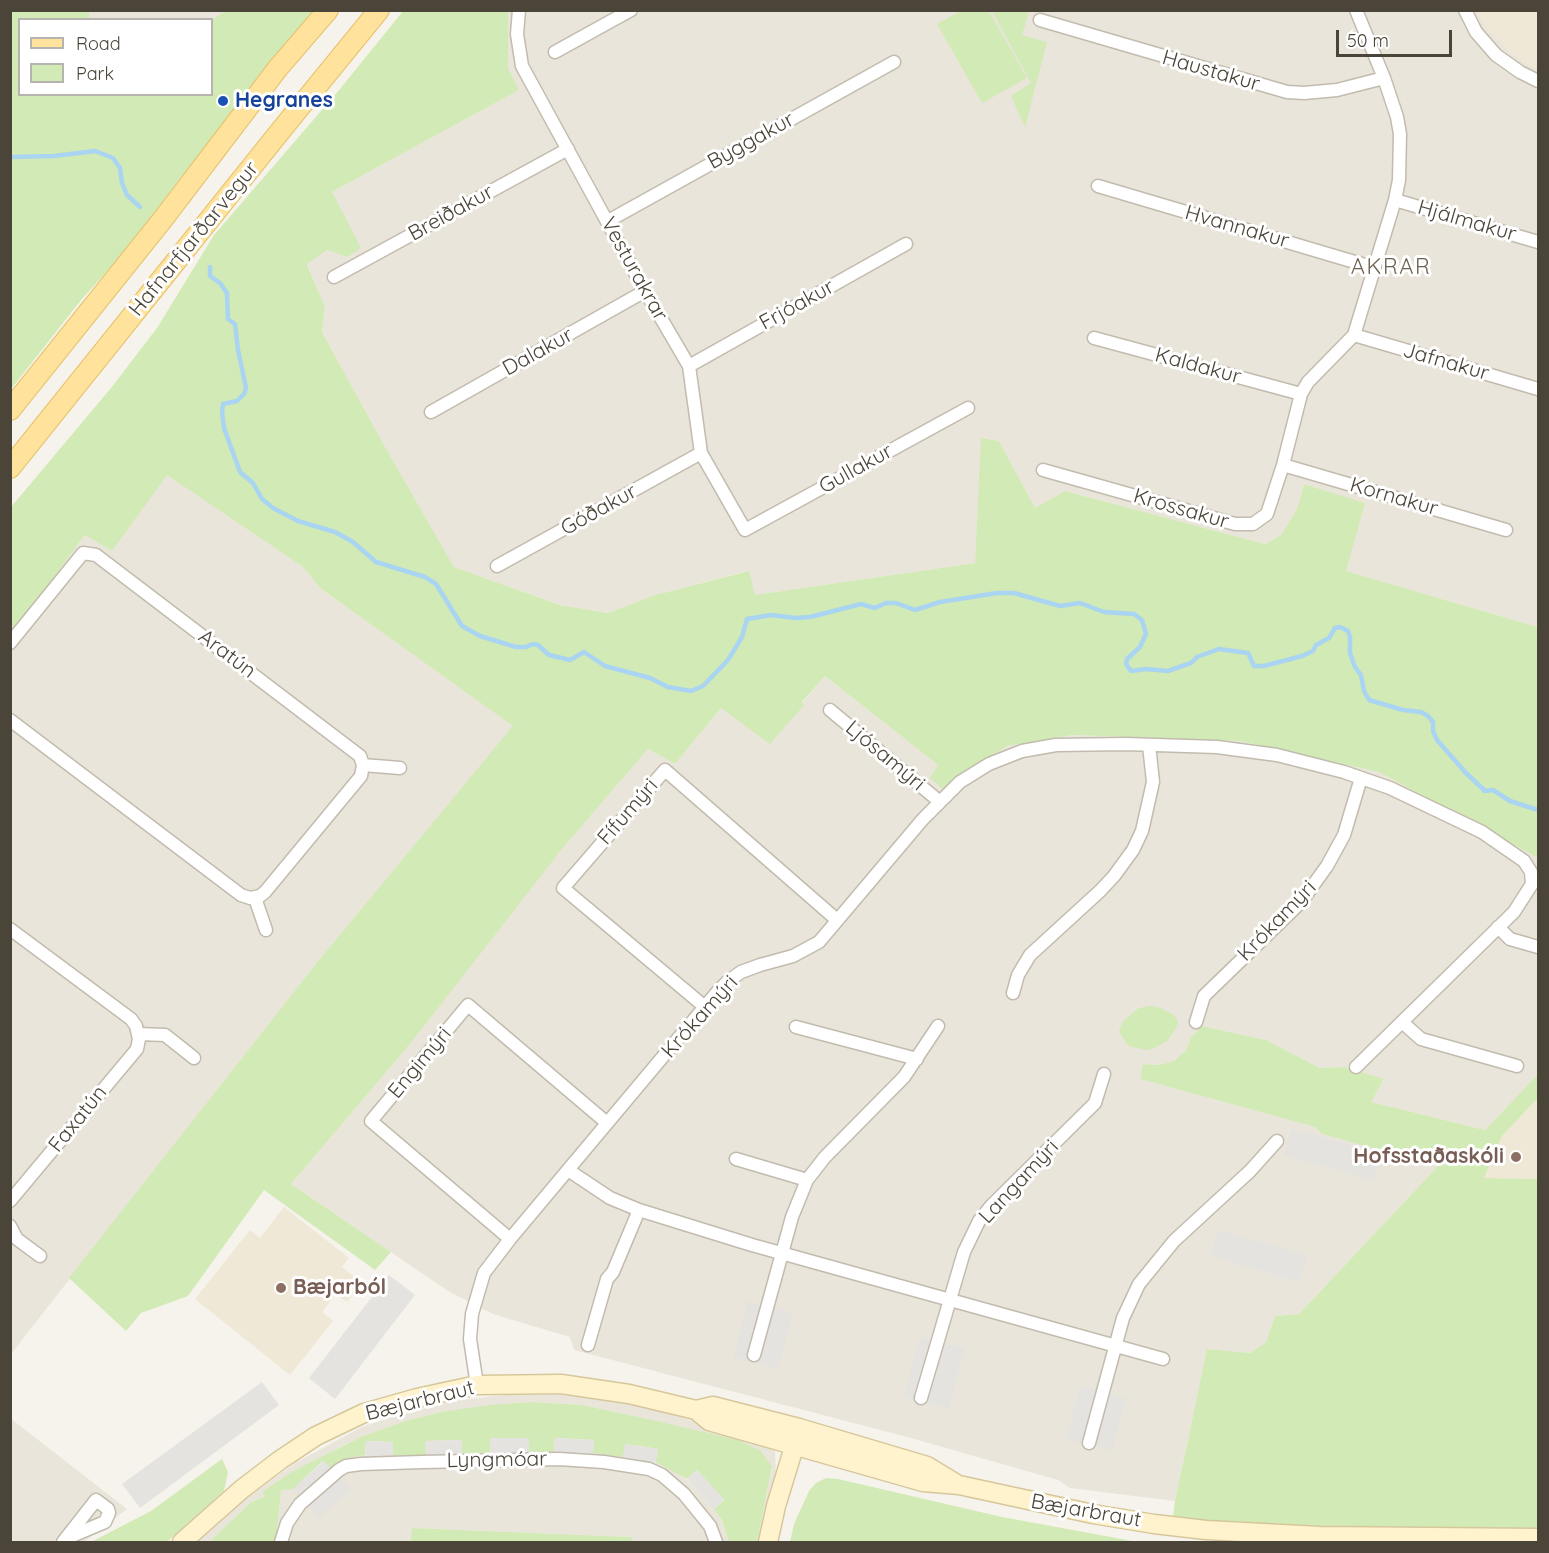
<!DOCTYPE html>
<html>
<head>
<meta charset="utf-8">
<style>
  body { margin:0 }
  #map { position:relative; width:1549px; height:1553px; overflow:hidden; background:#f6f3ec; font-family:Quicksand,sans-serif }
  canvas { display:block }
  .frame { position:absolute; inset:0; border:12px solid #4b4439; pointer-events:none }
  .legend { position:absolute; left:18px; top:18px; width:195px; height:78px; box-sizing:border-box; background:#fff; border:2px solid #b7b4b0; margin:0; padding:8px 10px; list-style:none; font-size:18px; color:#4b4439 }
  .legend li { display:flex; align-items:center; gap:12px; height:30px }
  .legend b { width:30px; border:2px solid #b7b4b0 }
  .scale { position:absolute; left:1336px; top:30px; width:116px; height:27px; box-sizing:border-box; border:3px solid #4b4439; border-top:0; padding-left:8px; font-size:18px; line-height:21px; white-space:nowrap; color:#4b4439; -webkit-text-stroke:4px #fff; paint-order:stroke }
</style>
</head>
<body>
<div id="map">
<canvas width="1549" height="1553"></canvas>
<div class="frame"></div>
<ul class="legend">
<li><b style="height:8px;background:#ffe39c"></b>Road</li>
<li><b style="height:16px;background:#d2eab5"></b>Park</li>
</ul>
<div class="scale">50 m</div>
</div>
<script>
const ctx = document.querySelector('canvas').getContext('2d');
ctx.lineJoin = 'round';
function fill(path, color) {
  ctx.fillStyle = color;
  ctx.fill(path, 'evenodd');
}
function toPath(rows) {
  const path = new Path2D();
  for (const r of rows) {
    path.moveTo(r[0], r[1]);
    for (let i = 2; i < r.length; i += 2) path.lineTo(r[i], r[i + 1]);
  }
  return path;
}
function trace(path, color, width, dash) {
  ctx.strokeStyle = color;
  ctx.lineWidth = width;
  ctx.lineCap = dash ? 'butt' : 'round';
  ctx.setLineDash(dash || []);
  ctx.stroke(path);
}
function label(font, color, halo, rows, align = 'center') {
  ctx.font = font + ' Quicksand,sans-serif';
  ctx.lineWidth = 6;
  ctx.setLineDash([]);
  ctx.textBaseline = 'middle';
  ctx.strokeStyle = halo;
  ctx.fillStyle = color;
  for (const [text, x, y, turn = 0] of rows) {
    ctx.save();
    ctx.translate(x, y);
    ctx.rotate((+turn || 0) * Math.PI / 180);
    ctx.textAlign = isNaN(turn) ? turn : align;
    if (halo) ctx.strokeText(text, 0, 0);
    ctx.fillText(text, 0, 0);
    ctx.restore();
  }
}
fill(toPath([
  [89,11,225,11,212,20,89,19],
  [508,11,1538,11,1538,627,1346,571,1364,503,1304,484,1297,509,1281,535,1265,544,1065,491,1035,509,999,441,982,438,975,563,755,595,748,571,655,595,608,613,560,605,454,567,384,445,322,332,325,307,307,263,327,250,347,257,332,192,519,90,508,68],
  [166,474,303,567,320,588,514,726,319,960,11,1354,11,636,86,534,112,551],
  [825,676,938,765,964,774,1007,746,1073,735,1240,741,1379,772,1538,858,1538,1074,1485,1130,1370,1102,1384,1080,1345,1067,1320,1068,1266,1040,1202,1026,1191,1037,1186,1050,1174,1061,1158,1065,1143,1064,1140,1079,1315,1127,1322,1134,1439,1165,1299,1314,1275,1316,1266,1342,1250,1353,1207,1349,1175,1501,1070,1488,1058,1480,911,1438,574,1350,570,1337,493,1314,448,1291,291,1184,410,1044,534,881,648,749,675,764,721,708,804,705,802,703],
  [513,1394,564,1395,610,1399,650,1408,763,1442,775,1451,776,1473,764,1542,757,1542,772,1468,648,1419,582,1405,532,1402,441,1412,405,1421,361,1437,338,1448,264,1497,251,1502,209,1542,193,1542,223,1515,295,1463,362,1427,398,1415,454,1401],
  [10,1418,127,1509,84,1542,11,1542],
  [658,1449,672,1470,686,1479,715,1509,722,1520,729,1542,632,1542,631,1537,412,1528,410,1542,276,1542,281,1490,331,1469,347,1458,356,1455]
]), '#eae5da');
fill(toPath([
  [1476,11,1538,11,1538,71,1512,54,1485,26],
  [1538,1098,1538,1179,1484,1178,1502,1136],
  [284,1207,349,1258,342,1267,362,1283,347,1302,336,1294,322,1312,333,1321,290,1375,195,1299,250,1230,260,1238]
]), '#efe8d6');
fill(toPath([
  [11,11,89,11,89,19,20,20,20,94,212,94,212,20,225,11,315,11,181,177,127,249,82,299,11,389],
  [403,11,508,11,508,68,519,90,332,192,361,248,347,257,327,250,307,264,325,307,322,332,384,445,454,567,560,605,608,613,655,595,749,571,755,595,975,563,981,438,999,441,1035,508,1065,491,1265,544,1281,535,1297,509,1304,484,1365,503,1346,571,1538,627,1538,858,1379,772,1240,741,1073,735,1007,746,964,774,944,790,930,778,938,765,825,676,802,702,804,705,770,744,721,708,675,764,648,749,561,850,410,1044,291,1184,391,1252,375,1270,264,1190,188,1296,141,1313,126,1331,69,1278,319,960,513,726,320,588,303,567,167,475,112,551,85,535,11,636,11,507,111,388,157,328,214,235,340,89],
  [961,11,989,11,1027,78,982,103,937,24],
  [992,11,1029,11,1022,35,1047,42,1025,127,1011,96,1031,83],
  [1151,1006,1161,1008,1174,1015,1178,1022,1176,1028,1167,1041,1154,1048,1147,1050,1128,1046,1119,1031,1124,1020,1139,1008],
  [1202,1026,1266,1040,1320,1068,1345,1067,1384,1079,1371,1102,1485,1130,1538,1074,1538,1098,1502,1136,1484,1178,1538,1179,1538,1532,1351,1530,1173,1518,1175,1501,1207,1349,1250,1353,1266,1342,1275,1316,1299,1314,1438,1166,1322,1134,1315,1127,1140,1079,1143,1064,1158,1065,1174,1061,1186,1050,1191,1037],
  [532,1402,582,1405,648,1419,738,1440,761,1451,772,1467,757,1542,729,1542,722,1520,714,1509,724,1500,697,1470,687,1479,656,1462,658,1449,626,1444,623,1457,593,1453,594,1440,555,1438,554,1452,529,1453,529,1438,490,1438,490,1453,462,1453,462,1440,426,1441,426,1455,393,1456,393,1442,366,1441,365,1455,347,1458,331,1469,323,1461,293,1489,281,1490,276,1542,209,1542,251,1502,264,1497,263,1491,297,1469,361,1437,405,1421,441,1412,490,1405],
  [222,1459,228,1472,224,1491,167,1542,91,1542,151,1511],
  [826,1478,838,1479,1002,1517,1138,1542,790,1542,794,1524,809,1491,816,1483],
  [412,1528,632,1537,632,1542,410,1542]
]), '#d2eab5');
fill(toPath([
  [1291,1129,1381,1153,1374,1180,1284,1156],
  [1217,1230,1307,1255,1299,1282,1210,1256],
  [389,1275,415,1295,335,1399,309,1378],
  [748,1301,793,1313,778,1369,733,1357],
  [920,1337,965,1348,949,1409,904,1397],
  [262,1382,279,1405,140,1508,122,1484],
  [1080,1386,1126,1398,1112,1451,1066,1439],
  [490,1438,529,1438,529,1453,490,1453],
  [555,1438,594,1440,593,1453,554,1452],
  [462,1440,462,1453,426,1455,425,1441],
  [366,1441,393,1442,393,1456,365,1455],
  [625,1444,658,1449,656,1462,623,1457],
  [324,1461,351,1490,319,1518,293,1489],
  [697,1470,724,1499,714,1509,687,1479]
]), '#e5e3e0');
trace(toPath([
  [10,157,54,156,95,151,113,158,120,168,122,183,127,195,140,207],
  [210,267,210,276,220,283,227,293,228,319,235,324,238,350,246,388,244,394,237,401,223,404,222,412,224,428,240,472,253,483,262,499,273,508,298,521,335,532,353,542,376,562,425,577,436,584,462,626,480,636,516,647,526,647,533,644,538,645,549,655,570,660,584,652,605,666,650,678,668,687,691,691,703,686,728,660,742,637,747,619,771,615,796,618,810,617,861,604,875,608,886,603,896,603,915,610,940,602,997,593,1014,593,1060,606,1080,603,1104,612,1134,614,1142,620,1146,634,1140,647,1127,659,1126,664,1131,671,1146,669,1168,671,1191,663,1197,657,1219,649,1248,653,1254,666,1264,666,1302,656,1313,651,1316,645,1329,638,1335,628,1340,627,1348,631,1350,637,1350,653,1355,667,1361,675,1364,691,1369,700,1403,710,1421,712,1428,716,1433,722,1433,731,1437,740,1466,773,1485,791,1493,790,1510,801,1538,810]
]), '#a9d4f2', 4.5);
const street = toPath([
  [519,10,517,34,522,66,645,291,689,366,701,453,745,530,968,408],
  [1465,10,1476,32,1496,55,1520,72,1538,81],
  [1040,20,1287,92,1304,93,1337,90,1384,78],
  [555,52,631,10],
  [1098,186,1375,268],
  [1395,200,1538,242],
  [608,221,894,62],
  [334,277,568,149],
  [1354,335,1538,389],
  [1094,338,1301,394],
  [689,366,906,244],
  [431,412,645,291],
  [1283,465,1506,530],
  [1043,470,1235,524,1253,524,1267,514,1283,465,1301,394,1308,382,1354,335,1395,200,1399,180,1400,134,1397,117,1384,78,1356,10],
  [497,566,701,453],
  [10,643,83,553,96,555,360,756,363,765,361,776,265,892,260,896,250,898,241,895,10,720],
  [830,710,940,802],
  [363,765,400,768],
  [255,898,266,930],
  [1498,927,1510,939,1538,947],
  [10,929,131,1019,136,1026,139,1039,137,1049,10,1201],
  [1013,993,1018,975,1030,955,1100,891,1114,876,1133,850,1142,831,1153,782,1149,745],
  [705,1007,563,888,665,770,837,920],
  [1196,1022,1204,996,1301,902,1327,866,1344,835,1361,778],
  [1402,1022,1421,1039,1517,1066],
  [796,1027,917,1059],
  [139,1034,165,1035,194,1058],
  [736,1159,807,1180],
  [568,1170,610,1198,639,1210,752,1245,1163,1359],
  [10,1226,17,1239,40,1256],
  [510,1239,371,1121,468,1005,607,1123],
  [588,1345,607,1279,613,1272,639,1210],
  [754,1355,792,1217,807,1180,825,1157,904,1077,938,1026],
  [477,1385,470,1339,472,1314,484,1273,510,1239,718,991,727,982,741,972,760,965,793,956,819,942,923,819,960,782,989,764,1022,751,1056,745,1126,744,1217,747,1277,755,1344,772,1390,788,1482,832,1524,861,1531,872,1532,884,1514,912,1356,1067],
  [921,1398,964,1252,979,1221,991,1206,1095,1103,1104,1074],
  [1089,1443,1123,1318,1139,1284,1174,1241,1250,1171,1277,1141],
  [63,1542,96,1500,108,1509,109,1513,105,1522,67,1538],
  [281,1542,287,1523,300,1504,339,1470,346,1466,361,1464,422,1462,559,1459,604,1462,649,1469,662,1475,684,1494,710,1526,716,1542]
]);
const secondary = toPath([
  [696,1410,709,1421,923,1482,959,1485,1093,1514,1154,1524,1206,1530,1319,1536,1538,1538],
  [182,1542,242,1489,280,1460,316,1436,364,1413,417,1398,477,1385,561,1384,629,1394,696,1410,713,1406,799,1428,927,1466,955,1483],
  [768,1542,776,1506,798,1434]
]);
const primary = toPath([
  [10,410,163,219,278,68,328,10],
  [10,468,282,129,379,10]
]);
trace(street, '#c2bbae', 15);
trace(secondary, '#d6c79b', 21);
trace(primary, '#e6c16a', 22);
trace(street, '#fff', 12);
trace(secondary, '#fff3cd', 18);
trace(primary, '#ffe39c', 20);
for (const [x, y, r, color] of [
  [223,101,6,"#1a4fb4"],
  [1516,1157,6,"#8d6e63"],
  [281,1288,6,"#8d6e63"]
]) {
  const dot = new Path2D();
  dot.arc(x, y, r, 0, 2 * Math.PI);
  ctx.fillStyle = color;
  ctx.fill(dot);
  trace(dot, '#fff', 2);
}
label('21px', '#4b4439', '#fff', [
  ["Haustakur",1211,71,16],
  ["Byggakur",751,141,-29],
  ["Breiðakur",451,213,-29],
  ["Hjálmakur",1467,221,16],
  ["Hvannakur",1237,227,16],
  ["Hafnarfjarðarvegur",194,239,-51],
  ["Vesturakrar",634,269,61],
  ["Frjóakur",797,305,-29],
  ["Dalakur",538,352,-29],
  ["Jafnakur",1446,362,16],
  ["Kaldakur",1198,366,15],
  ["Gullakur",856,469,-29],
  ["Kornakur",1394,497,16],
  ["Krossakur",1181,509,16],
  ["Góðakur",599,510,-29],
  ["Aratún",227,654,37],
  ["Ljósamýri",885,756,40],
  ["Fífumýri",628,812,-49],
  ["Krókamýri",1277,921,-46],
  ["Krókamýri",700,1017,-48],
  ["Engimýri",420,1063,-50],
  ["Faxatún",78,1119,-51],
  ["Langamýri",1019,1182,-47],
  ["Bæjarbraut",420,1401,-14],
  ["Lyngmóar",497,1460,-1],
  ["Bæjarbraut",1086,1511,10]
]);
label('bold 21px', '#164399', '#fff', [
  ["Hegranes",235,101]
], 'left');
label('bold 21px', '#785e54', '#fff', [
  ["Hofsstaðaskóli",1504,1157],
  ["Bæjarból",293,1288,"left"]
], 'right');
ctx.letterSpacing = '1.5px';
label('22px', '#6e6250', '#fff', [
  ["AKRAR",1391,267]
]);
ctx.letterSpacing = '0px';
</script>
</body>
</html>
